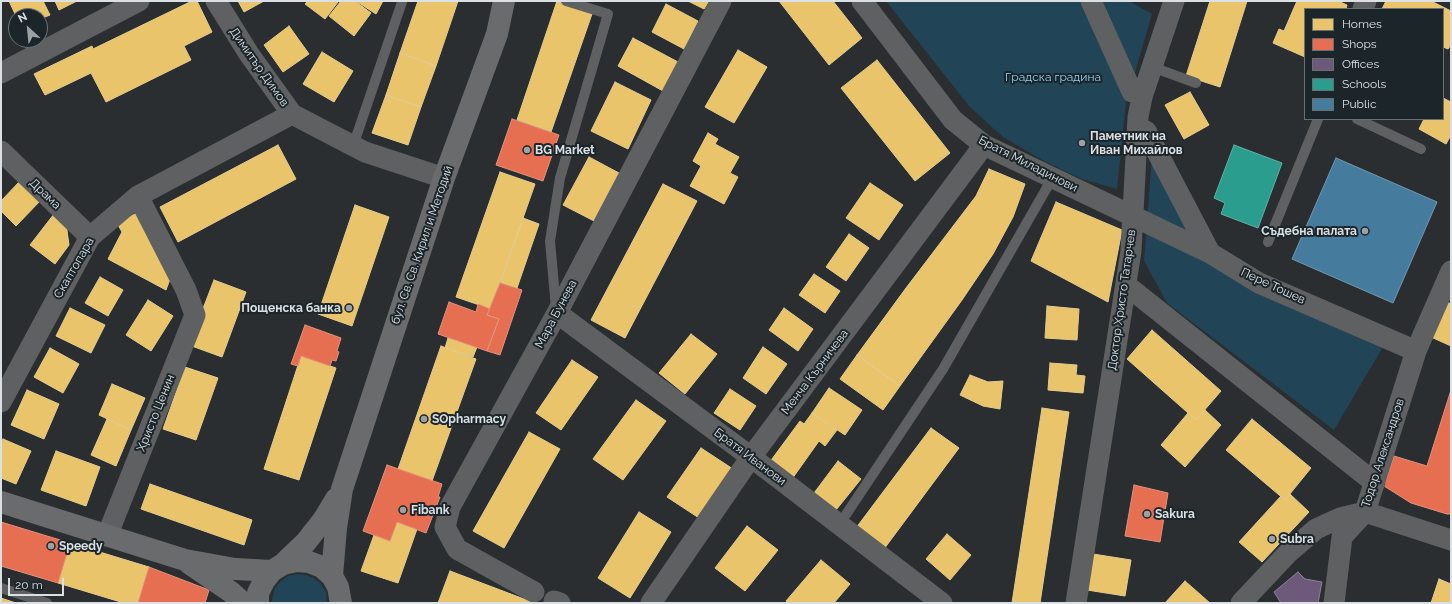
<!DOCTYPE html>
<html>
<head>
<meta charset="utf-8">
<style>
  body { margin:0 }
  #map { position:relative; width:1452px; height:604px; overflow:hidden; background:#2a2e30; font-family:Raleway,sans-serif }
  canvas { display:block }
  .frame { position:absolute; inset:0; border:2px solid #dae0e3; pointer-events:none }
  .legend { position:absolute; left:1304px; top:8px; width:140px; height:112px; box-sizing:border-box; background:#1c252a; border:1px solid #687074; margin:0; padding:5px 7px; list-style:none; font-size:12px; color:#dae0e3 }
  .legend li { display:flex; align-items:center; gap:8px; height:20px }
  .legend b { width:20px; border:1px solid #687074 }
  .north { position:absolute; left:8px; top:8px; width:40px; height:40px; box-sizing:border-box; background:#1c252a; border:1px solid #687074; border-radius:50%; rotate:333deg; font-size:11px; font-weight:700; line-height:16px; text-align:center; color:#dae0e3 }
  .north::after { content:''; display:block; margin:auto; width:14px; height:18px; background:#9ca2a4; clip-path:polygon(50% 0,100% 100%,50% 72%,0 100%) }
  .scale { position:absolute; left:8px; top:578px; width:56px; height:18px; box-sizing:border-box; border:2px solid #dae0e3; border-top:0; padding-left:5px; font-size:12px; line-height:14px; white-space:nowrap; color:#dae0e3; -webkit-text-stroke:3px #1c252a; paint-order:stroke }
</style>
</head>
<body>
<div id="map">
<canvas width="1452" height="604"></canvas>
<div class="frame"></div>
<ul class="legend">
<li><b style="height:11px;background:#e9c46a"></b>Homes</li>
<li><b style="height:11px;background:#e76f51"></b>Shops</li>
<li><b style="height:11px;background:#6d597a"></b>Offices</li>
<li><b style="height:11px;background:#2a9d8f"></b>Schools</li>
<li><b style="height:11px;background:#457b9d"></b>Public</li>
</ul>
<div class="north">N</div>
<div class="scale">20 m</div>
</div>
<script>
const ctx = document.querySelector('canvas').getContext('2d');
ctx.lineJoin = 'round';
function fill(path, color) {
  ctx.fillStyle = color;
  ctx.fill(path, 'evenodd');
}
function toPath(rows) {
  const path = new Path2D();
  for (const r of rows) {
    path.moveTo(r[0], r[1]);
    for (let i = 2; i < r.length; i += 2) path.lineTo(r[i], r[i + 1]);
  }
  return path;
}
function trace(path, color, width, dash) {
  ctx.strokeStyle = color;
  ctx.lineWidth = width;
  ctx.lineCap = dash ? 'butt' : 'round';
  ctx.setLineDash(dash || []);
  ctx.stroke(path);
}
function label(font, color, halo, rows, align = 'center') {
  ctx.font = font + ' Raleway,sans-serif';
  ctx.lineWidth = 4;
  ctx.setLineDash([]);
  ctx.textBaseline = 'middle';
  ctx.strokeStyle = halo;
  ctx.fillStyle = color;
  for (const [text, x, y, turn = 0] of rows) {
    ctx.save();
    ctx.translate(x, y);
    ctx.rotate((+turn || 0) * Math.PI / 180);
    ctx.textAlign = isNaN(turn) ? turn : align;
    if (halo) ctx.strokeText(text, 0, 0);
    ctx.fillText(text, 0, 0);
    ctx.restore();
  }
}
fill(toPath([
  [886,1,1129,1,1152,14,1126,103,1117,189,1082,179,1044,161,1003,137,969,106],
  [1152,155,1204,257,1384,345,1334,430,1167,303,1144,261],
  [297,574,306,575,314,578,321,584,326,592,327,603,271,603,275,588,281,581,288,576]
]), '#214457');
const homes = toPath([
  [9,1,43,1,50,15,40,19,40,16,16,16,9,1],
  [55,1,77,1,59,10,55,1],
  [192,1,197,1,212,32,184,46,191,60,106,102,91,73,45,95,34,74,92,46,93,49,192,1],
  [238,1,264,1,244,12,238,1],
  [308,1,337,1,338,2,325,19,305,4,308,1],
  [341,1,355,1,371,13,354,36,329,16,341,1],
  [356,1,383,1,376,14,356,1],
  [418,1,458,1,436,66,400,53,418,1],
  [557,1,563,1,593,11,551,132,517,120,557,1],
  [688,1,709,1,704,9,688,1],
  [779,1,833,1,862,38,829,65,779,1],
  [1210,1,1247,1,1220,87,1186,76,1210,1],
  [1297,1,1338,1,1347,5,1346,9,1305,9,1305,57,1273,43,1279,29,1284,31,1297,1],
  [1386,1,1431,1,1451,11,1451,45,1448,49,1443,47,1443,9,1382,9,1386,1],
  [666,4,698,21,684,49,652,32,666,4],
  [289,26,309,54,283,72,264,45,289,26],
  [633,38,678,62,663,91,618,66,633,38],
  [738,50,767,67,734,123,705,107,738,50],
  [322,52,353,71,334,102,303,84,322,52],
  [400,53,436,66,421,107,386,95,400,53],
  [877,60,950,153,915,181,841,88,877,60],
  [615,82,651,100,628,149,591,131,615,82],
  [1190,92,1209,125,1184,139,1165,105,1190,92],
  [386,95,421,107,408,145,372,133,386,95],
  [1443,98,1451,102,1451,135,1446,144,1419,129,1424,119,1443,119,1443,98],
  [708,133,718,139,715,144,739,157,730,173,738,177,724,204,690,186,701,166,693,161,708,133],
  [278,145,296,179,178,242,160,207,278,145],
  [589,157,619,173,594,221,563,205,589,157],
  [989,169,1025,184,1013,217,993,254,962,300,900,386,857,355,906,288,976,196,989,169],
  [500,172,535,184,491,309,456,297,500,172],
  [20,181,41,200,16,226,1,211,1,201,20,181],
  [870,183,903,205,879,240,846,218,870,183],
  [663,184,697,201,625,338,591,320,663,184],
  [1056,202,1122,230,1108,302,1031,261,1056,202],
  [355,205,389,217,352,326,318,314,355,205],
  [141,211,173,271,166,290,108,259,122,232,117,223,141,211],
  [54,214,66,223,69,245,55,264,30,245,54,214],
  [523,218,539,224,517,288,500,283,523,218],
  [849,234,869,248,846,281,826,267,849,234],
  [814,274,840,291,825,313,799,295,814,274],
  [100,277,123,290,108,316,85,303,100,277],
  [214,280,246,292,222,357,189,345,214,280],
  [148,300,173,316,151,351,126,335,148,300],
  [1447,302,1451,304,1451,346,1431,337,1447,302],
  [1047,306,1079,309,1077,340,1045,338,1047,306],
  [70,308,105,325,91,353,56,336,70,308],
  [784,308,813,329,798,351,769,330,784,308],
  [1152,330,1221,391,1196,420,1127,359,1152,330],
  [691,334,717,354,685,394,659,373,691,334],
  [448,338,477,347,473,357,445,348,448,338],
  [441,346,476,359,432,481,398,469,441,346],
  [763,347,787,364,766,394,743,378,763,347],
  [50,348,79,364,63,393,34,377,50,348],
  [857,355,900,386,883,410,840,379,857,355],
  [301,356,336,368,299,480,264,469,301,356],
  [572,360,598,377,561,430,536,413,572,360],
  [1050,363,1077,365,1076,375,1085,376,1083,393,1048,390,1050,363],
  [185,367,218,378,196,440,163,429,185,367],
  [970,375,988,382,1003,381,1000,409,983,406,960,395,970,375],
  [112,384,145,398,131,430,99,415,112,384],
  [829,388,862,410,845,435,812,413,829,388],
  [730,389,756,406,740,430,714,413,730,389],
  [27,390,59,404,44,439,11,425,27,390],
  [636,400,666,421,623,480,593,459,636,400],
  [1042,408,1069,412,1040,603,1012,603,1042,408],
  [1205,410,1221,425,1185,467,1161,445,1188,413,1196,420,1205,410],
  [812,413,837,430,825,446,819,441,792,479,769,463,800,421,804,424,812,413],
  [107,419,131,430,116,466,91,455,107,419],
  [1252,419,1311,468,1285,500,1226,450,1252,419],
  [931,428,959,448,884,549,856,528,931,428],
  [529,432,560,449,504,548,473,531,529,432],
  [3,439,31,451,16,484,1,478,1,443,3,439],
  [701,448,733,469,699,518,667,497,701,448],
  [56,451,100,467,86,506,41,490,56,451],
  [838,461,861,479,836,510,814,493,838,461],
  [150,484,252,520,244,545,141,509,150,484],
  [1290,494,1309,512,1262,562,1239,542,1281,496,1285,500,1290,494],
  [639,512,671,532,630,598,598,578,639,512],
  [397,522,417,529,398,583,361,571,374,535,390,541,397,522],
  [747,526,778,550,745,591,715,568,747,526],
  [947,534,971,555,950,580,926,559,947,534],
  [70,543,149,567,138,603,124,603,58,583,70,543],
  [1093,554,1131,560,1125,596,1087,590,1093,554],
  [821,560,850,584,834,603,789,603,786,601,821,560],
  [450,571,532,602,531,603,438,603,450,571],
  [1439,579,1451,584,1451,603,1431,603,1439,579],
  [1185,581,1210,603,1165,603,1185,581],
  [1,598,16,603,1,603,1,598]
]);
fill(homes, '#e9c46a');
trace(homes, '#e4cc8e', 1);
const shops = toPath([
  [512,119,559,135,543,181,496,165,512,119],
  [500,283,522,290,500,355,487,351,499,319,487,315,500,283],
  [449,302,476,312,478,304,490,309,487,315,499,319,487,351,438,334,449,302],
  [305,325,341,338,337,351,339,352,336,361,332,360,330,366,301,356,298,366,291,364,305,325],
  [1451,390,1451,514,1447,514,1411,503,1384,486,1394,456,1427,466,1451,390],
  [387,465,442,484,438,497,440,497,426,533,397,522,390,541,363,531,387,465],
  [1134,485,1168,493,1160,542,1125,536,1134,485],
  [1,522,70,543,58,583,1,566,1,522],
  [149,567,209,590,205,603,138,603,149,567]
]);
fill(shops, '#e76f51');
trace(shops, '#e3917d', 1);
const offices = toPath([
  [1298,572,1305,579,1322,582,1318,603,1281,603,1274,592,1298,572]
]);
fill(offices, '#6d597a');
trace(offices, '#8e829a', 1);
const schools = toPath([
  [1234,145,1282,163,1258,228,1221,214,1225,203,1214,198,1234,145]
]);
fill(schools, '#2a9d8f');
trace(schools, '#5fb1a8', 1);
const public = toPath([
  [1336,158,1437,202,1393,303,1292,259,1336,158]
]);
fill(public, '#457b9d');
trace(public, '#7299b2', 1);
trace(toPath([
  [1152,67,1196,83],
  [1357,119,1421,149],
  [353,146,402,2],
  [1268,242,1318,119],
  [556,308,550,241,560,178,608,14,566,1],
  [839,525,943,369,1053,177],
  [1,588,47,603]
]), '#5e6061', 10);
trace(toPath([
  [216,1,249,54,292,114,365,152,444,178],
  [862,1,953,120,984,145,1210,253,1259,283,1416,351],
  [1091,1,1132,92],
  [1363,9,1366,1],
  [1,73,139,1],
  [1146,131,1210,253],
  [1,151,90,237],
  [1126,285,1375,483],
  [557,313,751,457,942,603],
  [1,402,90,237,138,196,292,114],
  [1365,512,1416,351,1451,271],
  [1365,512,1451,540],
  [107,536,195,315,186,290,138,196],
  [534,592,457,549,445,527,450,507,557,313,721,1],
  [554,601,560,603],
  [651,603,751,457,984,145],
  [1076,603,1131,251,1138,117,1142,97,1174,1],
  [1241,603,1288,553,1316,529,1340,518,1365,512],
  [1334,603,1342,537,1365,512]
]), '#5e6061', 21);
trace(toPath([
  [1,502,185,560,235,569,272,571],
  [190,564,231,592,243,603],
  [283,564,306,542,324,519,336,499],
  [332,576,336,528,342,489,444,178,497,34,504,1],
  [258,603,258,593,264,581,272,571,283,564,296,561,309,562,322,567,332,576,338,587,341,603]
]), '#696b6c', 22);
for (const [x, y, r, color] of [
  [1082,143,4,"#9ca2a4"],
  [527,150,4,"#9ca2a4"],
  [1365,231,4,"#9ca2a4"],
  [349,308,4,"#9ca2a4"],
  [424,419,4,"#9ca2a4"],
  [403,510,4,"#9ca2a4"],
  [1147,514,4,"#9ca2a4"],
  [1272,539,4,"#9ca2a4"],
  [51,546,4,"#9ca2a4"]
]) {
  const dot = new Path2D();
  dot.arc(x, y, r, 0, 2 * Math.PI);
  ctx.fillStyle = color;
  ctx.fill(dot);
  trace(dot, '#1c252a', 1.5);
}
label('12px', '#dae0e3', '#1c252a', [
  ["Димитър Димов",259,67,55],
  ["Братя Миладинови",1028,164,27],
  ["Драма",45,194,44],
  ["бул. Св. Св. Кирил и Методий",422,245,-71],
  ["Скаптопара",74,268,-60],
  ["Пере Тошев",1273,286,25],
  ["Доктор Христо Татарчев",1122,300,-82],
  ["Мара Бунева",556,314,-62],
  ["Менча Кърничева",815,372,-53],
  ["Христо Ценин",156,413,-68],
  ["Тодор Александров",1383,453,-72],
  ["Братя Иванови",750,457,37]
]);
label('12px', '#8ed0f4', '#1c252a', [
  ["Градска градина",1053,77]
]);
label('bold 12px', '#dae0e3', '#1c252a', [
  ["Паметник на",1090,136],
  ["Иван Михайлов",1090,150],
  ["BG Market",535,150],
  ["Съдебна палата",1357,231,"right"],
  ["Пощенска банка",341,308,"right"],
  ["SOpharmacy",432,419],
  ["Fibank",411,510],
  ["Sakura",1155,514],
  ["Subra",1280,539],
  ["Speedy",59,546]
], 'left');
</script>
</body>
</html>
